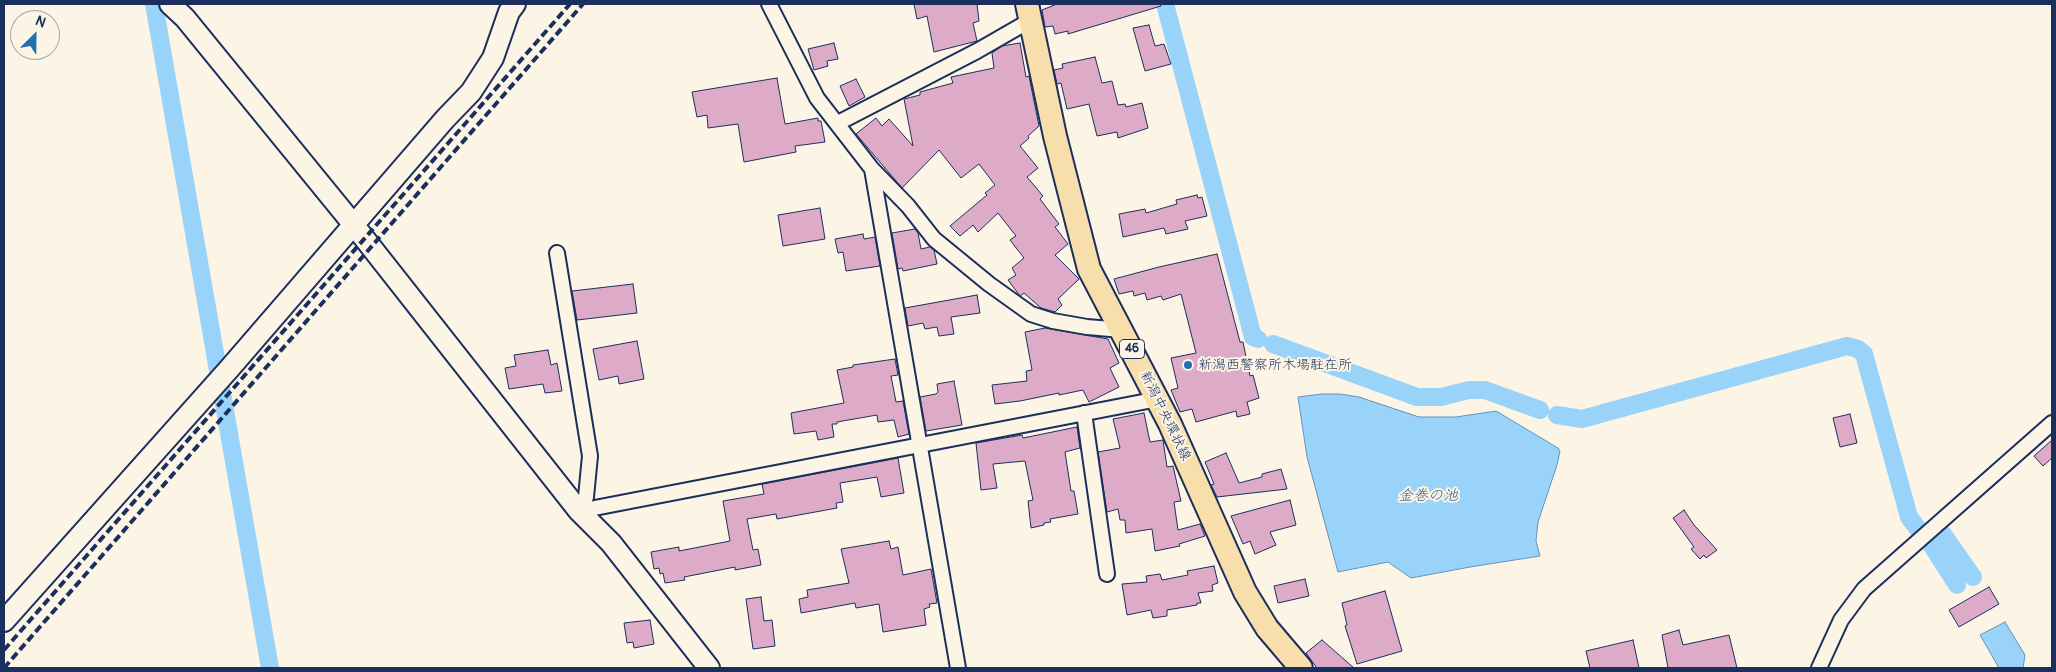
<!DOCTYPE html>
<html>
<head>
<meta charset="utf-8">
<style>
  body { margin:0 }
  #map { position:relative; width:2056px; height:672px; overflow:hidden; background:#fcf5e5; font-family:Pangolin,sans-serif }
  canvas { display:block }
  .frame { position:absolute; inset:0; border:5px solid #1b2f5e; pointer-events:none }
  .north { position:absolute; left:10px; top:10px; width:50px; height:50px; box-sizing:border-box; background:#fcf5e5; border:1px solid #a2a6af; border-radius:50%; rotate:23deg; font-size:14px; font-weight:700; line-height:20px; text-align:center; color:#1b2f5e }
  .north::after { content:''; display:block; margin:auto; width:18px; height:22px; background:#1f6fb2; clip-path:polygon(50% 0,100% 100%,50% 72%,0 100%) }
</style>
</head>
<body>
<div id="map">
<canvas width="2056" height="672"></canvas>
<div class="frame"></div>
<div class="north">N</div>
</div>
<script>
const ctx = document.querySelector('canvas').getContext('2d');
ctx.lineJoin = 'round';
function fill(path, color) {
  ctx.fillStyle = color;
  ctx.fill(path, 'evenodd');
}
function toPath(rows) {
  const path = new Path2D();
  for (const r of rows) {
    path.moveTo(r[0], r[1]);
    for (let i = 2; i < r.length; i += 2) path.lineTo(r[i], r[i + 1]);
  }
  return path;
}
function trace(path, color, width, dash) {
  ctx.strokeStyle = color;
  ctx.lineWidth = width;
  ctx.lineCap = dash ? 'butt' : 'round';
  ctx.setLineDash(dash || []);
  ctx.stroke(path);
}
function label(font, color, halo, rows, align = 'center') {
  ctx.font = font + ' Pangolin,"Klee One",sans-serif';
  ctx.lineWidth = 4;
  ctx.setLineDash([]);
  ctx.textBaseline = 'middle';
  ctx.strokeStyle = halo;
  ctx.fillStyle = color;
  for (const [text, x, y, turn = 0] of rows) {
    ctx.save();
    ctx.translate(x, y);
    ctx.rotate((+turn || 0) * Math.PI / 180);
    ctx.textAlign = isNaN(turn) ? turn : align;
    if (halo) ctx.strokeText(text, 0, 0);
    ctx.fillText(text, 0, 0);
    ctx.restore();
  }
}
const water = toPath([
  [1322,394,1340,394,1359,397,1419,417,1456,417,1496,411,1558,448,1560,451,1557,465,1538,522,1536,541,1540,556,1470,567,1411,578,1388,562,1338,572,1307,457,1298,397,1322,394],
  [2005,622,2025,655,2023,668,1999,668,1980,635,2005,622]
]);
fill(water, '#99d3f9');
trace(water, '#6791bb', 1);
trace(toPath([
  [154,4,270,668],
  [1165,4,1253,337,1258,339],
  [1273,344,1417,397,1441,397,1469,390,1485,390,1540,410],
  [1557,415,1582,419,1847,346,1858,349,1864,354,1909,517,1921,533],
  [1942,533,1973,577],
  [1932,546,1957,585]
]), '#99d3f9', 18);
const building = toPath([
  [914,4,977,4,979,21,973,23,977,41,934,52,927,16,917,19,914,4],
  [1057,4,1160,4,1161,6,1068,34,1068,31,1055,34,1053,26,1045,27,1042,10,1057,4],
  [1149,25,1155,46,1164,44,1171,64,1145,71,1133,28,1149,25],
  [834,43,838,59,827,61,828,66,814,70,808,49,834,43],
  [1020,43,1026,77,1029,76,1039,126,1028,136,1029,138,1020,146,1038,168,1027,177,1043,196,1040,199,1059,224,1055,227,1068,244,1055,255,1079,279,1058,299,1062,305,1055,312,1041,308,1024,293,1020,296,1008,280,1016,275,1012,268,1024,258,1010,240,1016,236,998,213,978,232,973,225,960,236,950,226,987,195,985,193,995,185,979,164,961,178,939,150,902,188,856,134,876,118,882,126,889,119,913,146,904,99,920,95,920,92,953,83,951,77,994,68,992,53,1002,46,1020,43],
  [1095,57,1102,83,1112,81,1118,105,1125,104,1126,107,1142,103,1148,128,1118,138,1117,132,1097,136,1089,104,1067,109,1061,83,1057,84,1054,70,1063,68,1062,64,1095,57],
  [777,78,785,124,818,118,818,121,821,121,825,142,795,146,796,152,744,162,738,124,708,128,707,115,697,117,692,92,777,78],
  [856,79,865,97,849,106,840,86,856,79],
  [1197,195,1198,198,1202,197,1207,216,1185,221,1188,229,1166,234,1164,228,1123,237,1119,214,1145,209,1146,213,1177,204,1176,200,1197,195],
  [820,208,825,239,783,246,778,215,820,208],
  [915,229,918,233,921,249,930,247,934,250,937,264,903,271,902,268,898,269,892,233,915,229],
  [863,234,864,239,875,237,880,266,846,271,843,252,838,253,835,239,863,234],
  [1217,254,1240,342,1243,342,1250,376,1253,375,1259,398,1247,402,1250,414,1237,417,1236,411,1196,422,1192,409,1180,412,1171,390,1178,388,1171,358,1196,353,1181,294,1163,300,1161,296,1147,300,1145,293,1134,296,1133,291,1119,294,1114,279,1159,267,1217,254],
  [633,284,637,313,577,320,572,291,633,284],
  [977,295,980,313,951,317,954,334,939,336,937,327,925,329,923,323,908,326,905,308,977,295],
  [1045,328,1108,339,1119,363,1110,368,1119,387,1089,402,1083,390,1059,395,1059,393,1020,401,995,404,992,385,1027,381,1026,371,1032,370,1025,332,1045,328],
  [637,341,644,379,619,384,618,376,599,380,593,349,637,341],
  [548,350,551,365,557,363,562,391,545,393,543,384,509,389,505,368,516,366,514,355,548,350],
  [895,359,898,375,891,376,896,402,903,401,909,434,898,437,894,420,878,422,877,415,837,422,837,424,832,424,834,437,818,440,816,431,794,434,791,413,844,403,837,370,853,367,853,365,895,359],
  [954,381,962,425,926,431,920,397,936,394,938,392,937,384,954,381],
  [1144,413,1150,442,1163,440,1167,467,1173,466,1181,501,1174,502,1178,530,1200,524,1205,536,1179,544,1180,546,1155,551,1152,529,1126,533,1125,520,1120,520,1118,509,1107,512,1098,452,1120,448,1113,419,1144,413],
  [1850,414,1857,443,1840,447,1833,418,1850,414],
  [1077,427,1080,448,1065,452,1071,491,1074,491,1078,514,1050,519,1051,522,1044,523,1044,525,1031,528,1028,501,1033,500,1025,461,993,464,997,488,981,490,976,443,1022,435,1023,438,1077,427],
  [2052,440,2052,458,2043,466,2034,456,2052,440],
  [1226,453,1239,483,1262,477,1262,474,1281,469,1287,489,1217,497,1211,485,1214,484,1205,462,1226,453],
  [898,458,904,493,881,497,877,477,840,483,843,502,836,503,837,508,777,519,776,514,747,519,753,550,758,549,761,565,735,570,735,567,684,577,685,580,665,583,663,573,660,574,659,568,654,569,651,552,679,547,679,551,730,541,723,501,764,494,762,484,898,458],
  [1290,500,1296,525,1270,532,1276,545,1255,554,1250,541,1243,544,1231,516,1290,500],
  [1684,510,1694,525,1717,550,1706,558,1704,555,1700,559,1691,549,1694,547,1673,518,1684,510],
  [889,541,891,549,898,547,903,575,931,569,937,603,929,604,930,607,924,609,926,625,883,632,879,604,856,608,855,603,801,613,799,599,808,597,807,590,849,583,841,549,889,541],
  [1214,566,1218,583,1212,585,1213,591,1198,593,1201,603,1197,603,1197,605,1167,610,1167,616,1153,618,1151,610,1127,615,1122,584,1147,582,1146,576,1160,574,1162,580,1188,575,1187,571,1214,566],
  [1305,579,1309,596,1278,603,1274,586,1305,579],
  [1989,587,1999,604,1959,627,1949,610,1989,587],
  [1385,591,1402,651,1357,664,1345,626,1347,625,1342,603,1385,591],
  [761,597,764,621,772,620,775,646,753,649,746,599,761,597],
  [650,620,654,644,634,648,633,642,627,643,624,623,650,620],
  [1679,630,1683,645,1729,635,1737,668,1668,668,1662,635,1679,630],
  [1322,640,1354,668,1317,668,1306,653,1322,640],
  [1633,640,1639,668,1590,668,1586,651,1633,640]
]);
fill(building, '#ddaac7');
trace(building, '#1b2f5e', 1);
const street = toPath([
  [769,4,817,98,872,169,908,206,934,239,989,284,1031,314,1053,321,1087,327,1122,330],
  [838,123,977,51,1031,20],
  [872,169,958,668],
  [557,253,590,456,586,497,579,511],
  [1084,413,1107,574],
  [579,511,1158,399],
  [1819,668,1841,620,1864,589,2052,423]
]);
const secondary = toPath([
  [170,4,185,18,353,224,579,511,611,543,709,668],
  [4,621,229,369,445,119,471,92,493,58,509,12,515,4]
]);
const primary = toPath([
  [1027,4,1055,136,1089,269,1170,424,1245,592,1267,628,1301,668]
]);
trace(street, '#1b2f5e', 18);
trace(secondary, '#1b2f5e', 24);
trace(primary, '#1b2f5e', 26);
trace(street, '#fcf5e5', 14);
trace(secondary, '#fcf5e5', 20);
trace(primary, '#f8deab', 22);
trace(toPath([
  [4,650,570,4],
  [4,668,583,4]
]), '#1b2f5e', 4, [8, 4]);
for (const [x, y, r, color] of [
  [1188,365,5,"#1f6fb2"]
]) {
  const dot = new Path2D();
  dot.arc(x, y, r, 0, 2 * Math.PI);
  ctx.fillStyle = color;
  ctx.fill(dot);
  trace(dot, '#fcf5e5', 2);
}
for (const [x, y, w] of [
  [1132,349,25]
]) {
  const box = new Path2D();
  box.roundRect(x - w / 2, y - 9.5, w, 19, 4);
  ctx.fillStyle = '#fcf5e5';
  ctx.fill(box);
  trace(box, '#1b2f5e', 1);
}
label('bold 12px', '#1b2f5e', null, [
  ["46",1132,349]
]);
label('14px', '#1b2f5e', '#fcf5e5', [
  ["新潟西警察所木場駐在所",1198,365]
], 'left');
label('14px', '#1b2f5e', '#fcf5e5', [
  ["新潟中央環状線",1165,416,64]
]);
label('italic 15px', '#3a5885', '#fcf5e5', [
  ["金巻の池",1428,496]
]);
</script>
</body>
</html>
